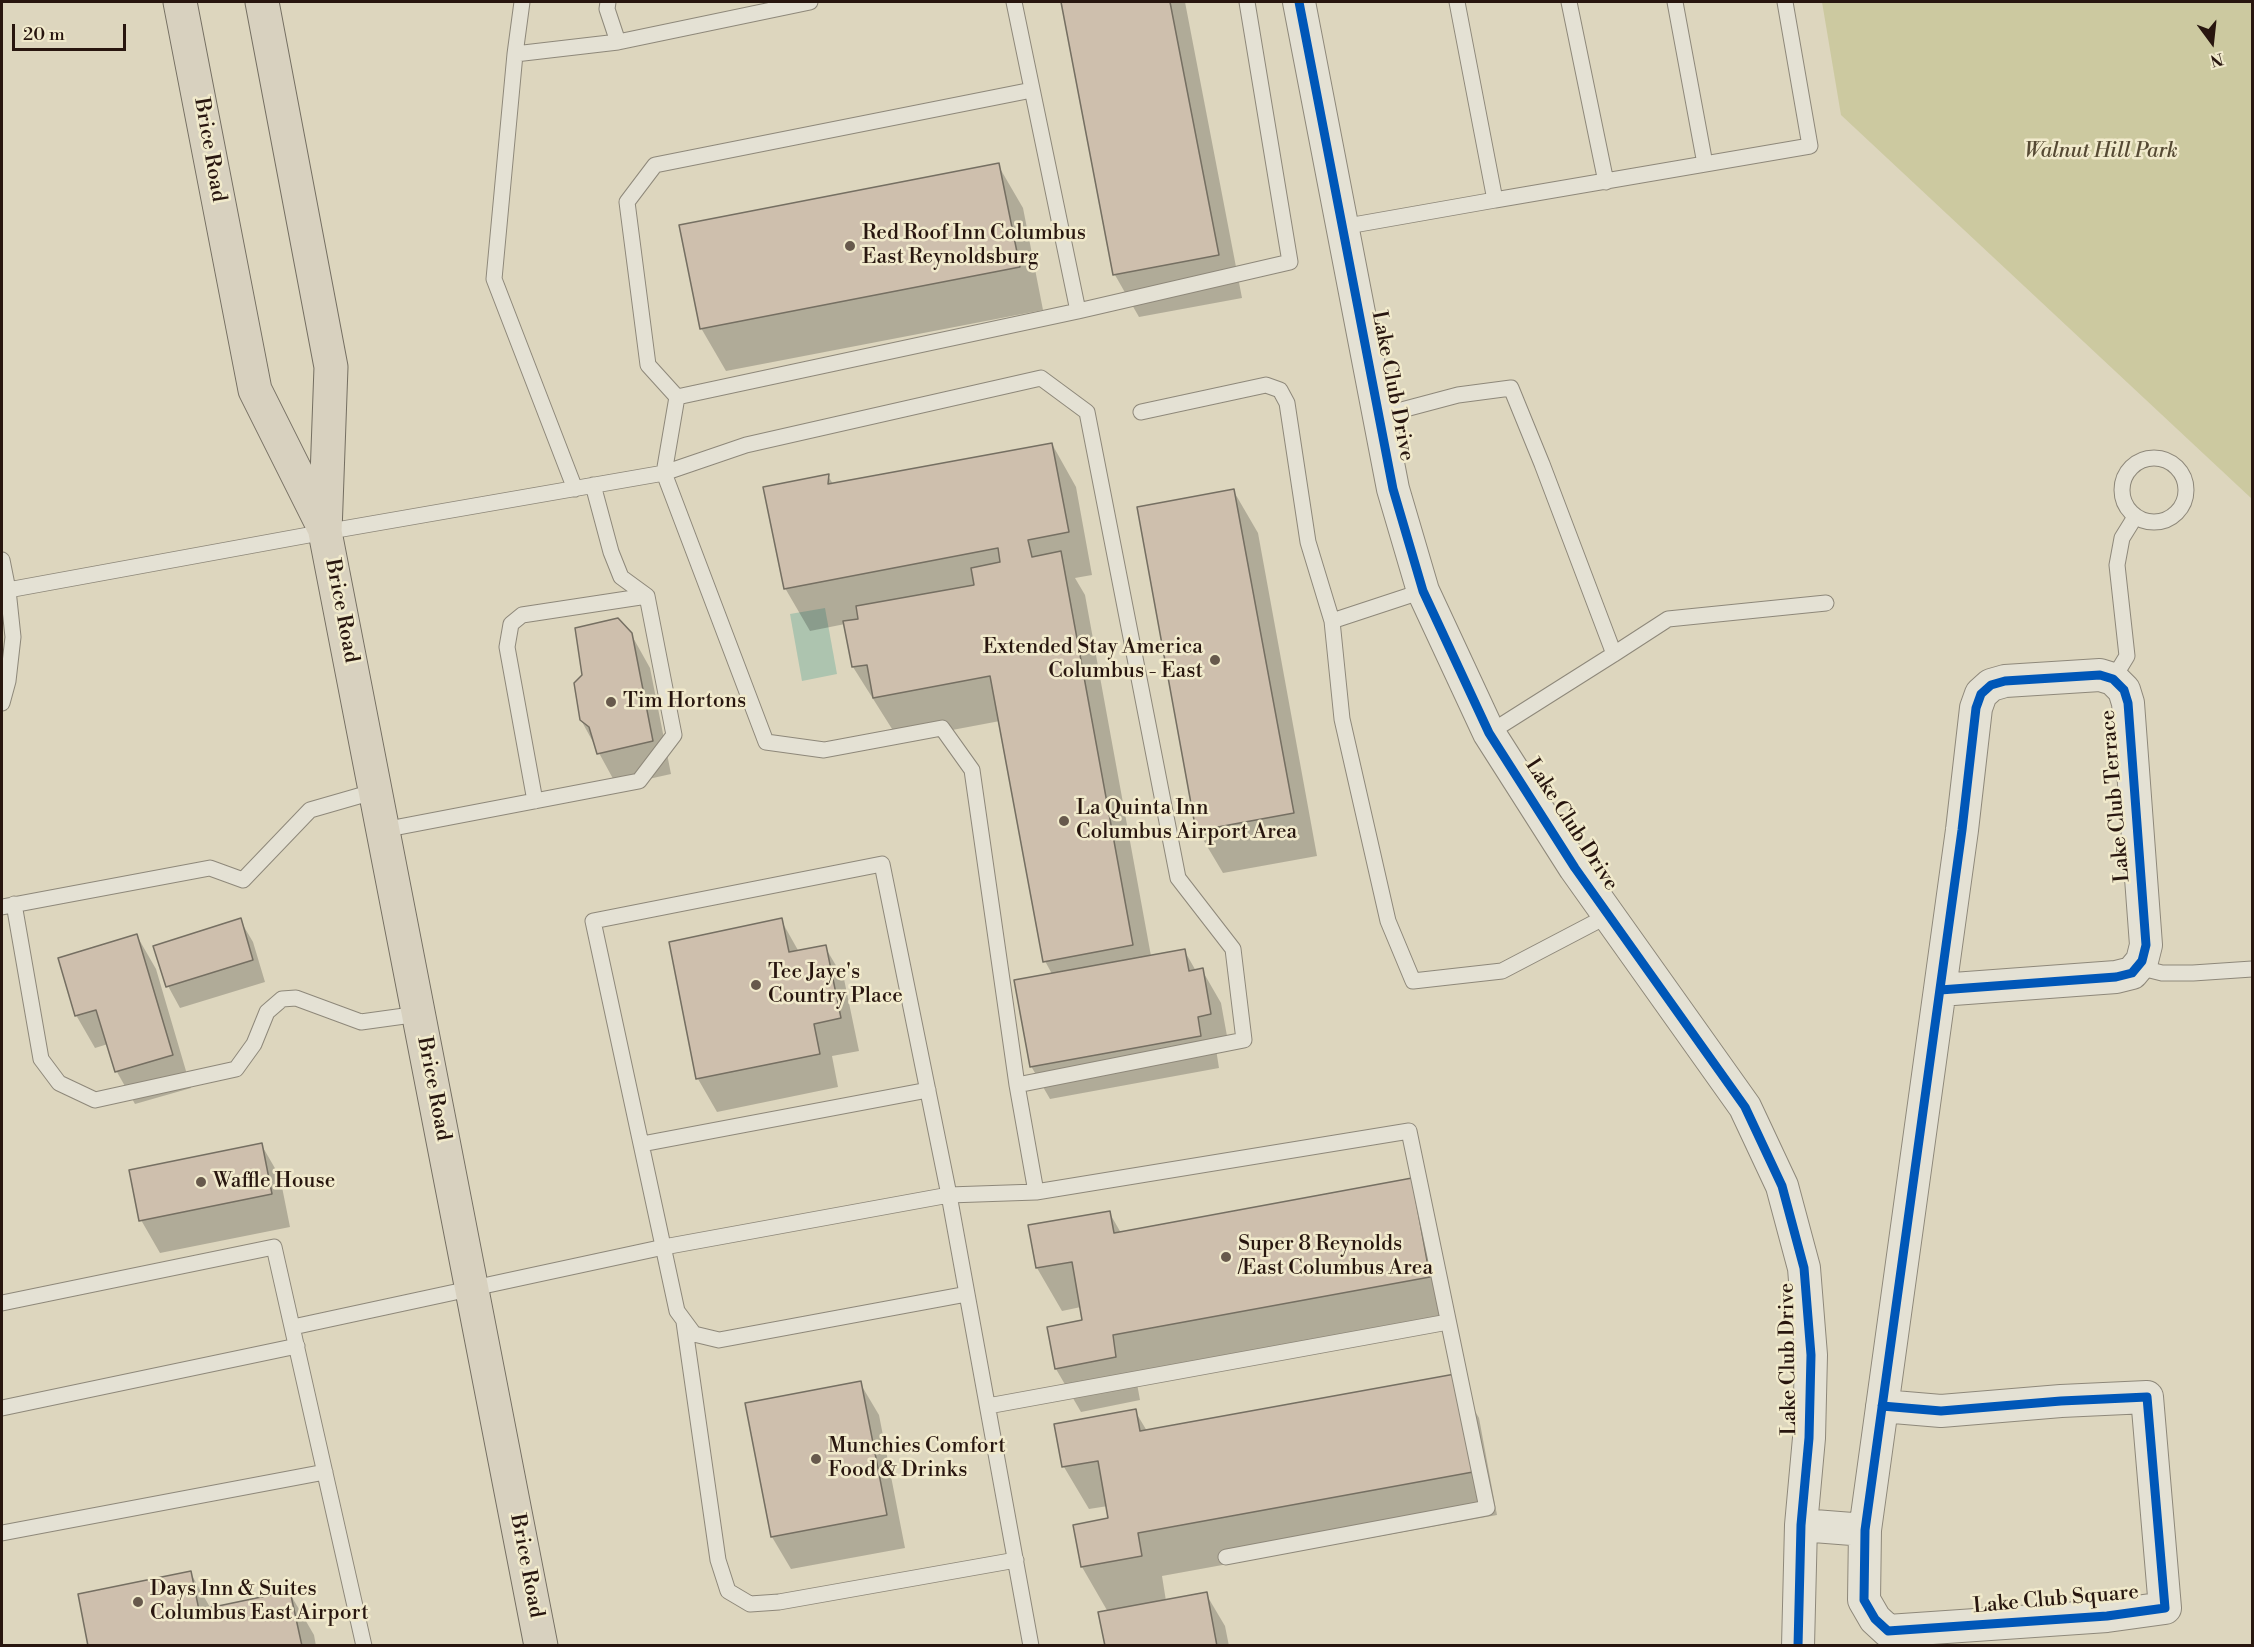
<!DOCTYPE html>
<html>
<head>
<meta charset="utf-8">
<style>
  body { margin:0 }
  #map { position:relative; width:2254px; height:1647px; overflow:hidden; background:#ddd6be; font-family:"Libre Bodoni",serif }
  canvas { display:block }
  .frame { position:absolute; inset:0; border:3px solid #28160f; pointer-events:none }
  .north { position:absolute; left:2182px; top:12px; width:60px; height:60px; -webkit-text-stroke:4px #f1eacc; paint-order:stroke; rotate:165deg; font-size:16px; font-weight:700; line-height:24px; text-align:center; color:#28160f }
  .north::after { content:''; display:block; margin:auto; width:21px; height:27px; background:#28160f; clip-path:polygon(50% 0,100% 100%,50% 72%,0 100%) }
  .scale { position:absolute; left:12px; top:24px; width:114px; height:27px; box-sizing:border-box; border:3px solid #28160f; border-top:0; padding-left:8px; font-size:18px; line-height:21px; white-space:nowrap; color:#28160f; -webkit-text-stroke:4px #f1eacc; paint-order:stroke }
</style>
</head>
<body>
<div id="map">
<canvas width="2254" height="1647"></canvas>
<div class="frame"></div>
<div class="north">N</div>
<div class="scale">20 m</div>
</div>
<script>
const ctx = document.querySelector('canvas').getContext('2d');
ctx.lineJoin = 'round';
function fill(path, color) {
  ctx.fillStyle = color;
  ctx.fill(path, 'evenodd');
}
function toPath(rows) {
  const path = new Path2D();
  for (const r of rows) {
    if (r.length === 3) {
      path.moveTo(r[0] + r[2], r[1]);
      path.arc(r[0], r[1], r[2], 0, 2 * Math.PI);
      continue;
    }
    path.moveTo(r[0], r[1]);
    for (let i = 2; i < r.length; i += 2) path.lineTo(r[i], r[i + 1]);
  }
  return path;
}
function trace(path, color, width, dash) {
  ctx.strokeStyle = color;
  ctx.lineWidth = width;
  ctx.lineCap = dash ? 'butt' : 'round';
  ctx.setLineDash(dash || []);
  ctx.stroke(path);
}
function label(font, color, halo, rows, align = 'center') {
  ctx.font = font + ' "Libre Bodoni",serif';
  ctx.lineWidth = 5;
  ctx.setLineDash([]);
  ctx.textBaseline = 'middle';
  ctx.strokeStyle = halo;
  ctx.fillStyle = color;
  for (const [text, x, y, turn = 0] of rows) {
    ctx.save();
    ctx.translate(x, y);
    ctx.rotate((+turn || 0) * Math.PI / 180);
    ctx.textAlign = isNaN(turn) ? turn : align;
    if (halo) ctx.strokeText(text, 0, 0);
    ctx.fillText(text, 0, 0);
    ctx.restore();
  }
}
fill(toPath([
  [1822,2,2252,2,2252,499,1841,115]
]), '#ccc9a0');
fill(toPath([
  [825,608,837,674,802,681,790,614]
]), '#adc4af');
fill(toPath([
  [1062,2,1185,2,1242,298,1139,317,1115,275],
  [998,165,1023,208,1043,310,726,371,701,328],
  [1052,444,1076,487,1092,575,1075,578,1085,595,1151,956,1184,950,1196,971,1202,970,1221,1003,1229,1047,1216,1049,1219,1068,1050,1099,1031,1066,1052,974,1045,961,1000,721,899,740,853,667,845,624,810,631,785,588,828,476,833,484],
  [1233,490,1258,533,1317,856,1223,873,1198,831],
  [631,634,650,668,671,774,617,786,581,720],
  [240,920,253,942,265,982,180,1008,168,986],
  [781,920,799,952,825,947,844,979,859,1051,832,1056,838,1087,717,1112,698,1079,670,943],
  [137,936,156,969,191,1088,135,1104,117,1072,108,1044,95,1048,76,1015],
  [261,1144,280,1177,290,1227,160,1253,141,1220],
  [1411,1180,1436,1223,1454,1319,1136,1378,1140,1400,1081,1412,1056,1369,1084,1322,1081,1307,1062,1311,1037,1268,1030,1226,1109,1212,1121,1233],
  [1454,1375,1479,1418,1497,1515,1162,1576,1166,1601,1206,1594,1225,1626,1229,1646,1107,1646,1108,1612,1082,1567,1110,1520,1108,1506,1089,1509,1064,1467,1135,1411,1147,1431],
  [860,1383,879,1415,905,1548,791,1569,772,1537,747,1404],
  [190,1572,211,1609,289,1592,314,1635,316,1646,90,1646]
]), '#0003');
const building = toPath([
  [1061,2,1170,2,1219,255,1113,275,1061,2],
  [999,163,1020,267,700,329,679,225,999,163],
  [1052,443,1069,532,1028,540,1032,557,1061,551,1133,945,1043,962,990,676,873,698,867,665,852,667,843,621,858,619,856,606,974,585,971,568,1000,562,998,548,784,589,763,487,829,474,828,484,1052,443],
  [1234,489,1294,813,1196,831,1137,507,1234,489],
  [618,618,632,633,653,741,597,754,589,727,580,720,574,683,582,675,575,628,618,618],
  [241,918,253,960,166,987,153,946,241,918],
  [782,918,789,952,826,945,841,1018,814,1024,820,1054,696,1079,669,942,782,918],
  [137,934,173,1055,115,1072,96,1010,75,1016,58,958,137,934],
  [1185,949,1189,971,1203,968,1211,1014,1198,1017,1201,1036,1030,1067,1014,980,1185,949],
  [262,1143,272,1194,139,1221,129,1170,262,1143],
  [1412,1178,1430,1277,1113,1335,1116,1357,1055,1369,1047,1327,1082,1320,1072,1262,1036,1268,1028,1225,1110,1211,1114,1233,1412,1178],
  [1455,1374,1473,1472,1138,1533,1142,1556,1081,1567,1073,1525,1108,1518,1098,1461,1062,1467,1054,1424,1136,1409,1140,1431,1455,1374],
  [861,1381,887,1515,771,1537,745,1403,861,1381],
  [191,1571,199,1610,290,1591,302,1646,88,1646,78,1594,191,1571],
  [1207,1592,1217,1646,1105,1646,1098,1612,1207,1592]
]);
fill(building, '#cebfad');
trace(building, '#756f62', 1.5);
const service = toPath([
  [608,2,607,9,618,42,810,2],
  [1014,2,1078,311,677,397,664,473,766,742,824,750,942,728,972,770,1017,1085,1036,1192],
  [1569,2,1606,182],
  [1675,2,1705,164],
  [515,54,522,2],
  [1495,200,1810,146,1785,2],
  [1342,227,1495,200,1457,2],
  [1078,311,1290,262,1247,2],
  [677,397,648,365,627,202,655,165,1032,90],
  [1141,412,1266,385,1280,390,1287,403,1308,542,1332,621],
  [1379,416,1458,395,1511,388,1542,464,1614,654,1668,619,1826,603],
  [2154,490,32],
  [575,489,494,279,515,54,618,42],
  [2,560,8,590,13,637,8,681,2,703],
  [8,590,325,532,664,473,746,445,1041,378,1087,412,1178,878,1233,949,1244,1040,1017,1085],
  [1423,591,1332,621,1342,719,1388,921,1413,981,1502,971,1609,915],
  [2113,679,2127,656,2117,565,2122,538,2135,517],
  [1489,733,1614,654],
  [535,801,507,647,511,624,522,615,647,596],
  [383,830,639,781,674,735,647,596,621,577,611,552,593,485],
  [14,904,41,1059,59,1083,95,1100,236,1069,254,1044,267,1012,282,999,296,998,361,1022,419,1014],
  [2,907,210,868,243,880,310,810,376,791],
  [2138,967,2162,973,2193,973,2252,969],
  [642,1144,928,1090],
  [967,1294,719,1340,694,1334,677,1311,593,921,882,864,949,1195,1031,1646],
  [2,1303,274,1247,364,1646],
  [684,1322,718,1560,728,1591,750,1604,779,1602,1016,1560],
  [293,1327,664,1247,949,1195,1036,1192,1409,1131,1487,1508,1226,1557],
  [988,1406,1448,1322],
  [2,1408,297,1346],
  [2,1533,325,1472]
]);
const minor = toPath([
  [1299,2,1393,489,1423,591,1489,733,1575,868,1745,1107,1782,1186,1804,1268,1811,1355,1809,1438,1801,1525,1798,1646],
  [1882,1406,1941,1411,2061,1401,2147,1397,2165,1608,2107,1616,1888,1631,1875,1619,1864,1600,1865,1530,1962,830,1976,708,1981,694,1991,685,2005,681,2100,675,2113,679,2124,690,2128,703,2146,945,2142,961,2132,973,2116,977,1940,990],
  [1801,1525,1865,1530]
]);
const primary = toPath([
  [180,2,255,390,324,528],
  [262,2,331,367,325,532,541,1646]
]);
trace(service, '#8e887a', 17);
trace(minor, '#8e887a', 34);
trace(primary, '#756f62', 35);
trace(service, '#e4e1d4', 15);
trace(minor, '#e4e1d4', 32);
trace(primary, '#d8d1bf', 33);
trace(toPath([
  [1299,2,1393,489,1423,591,1489,733,1575,868,1745,1107,1782,1186,1804,1268,1811,1355,1809,1438,1801,1525,1798,1646],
  [1882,1406,1941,1411,2061,1401,2147,1397,2165,1608,2107,1616,1888,1631,1875,1619,1864,1600,1865,1530,1962,830,1976,708,1981,694,1991,685,2005,681,2100,675,2113,679,2124,690,2128,703,2146,945,2142,961,2132,973,2116,977,1940,990]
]), '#0057b8', 9);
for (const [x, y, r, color] of [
  [850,246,6,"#67594c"],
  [1215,660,6,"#67594c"],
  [611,702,6,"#67594c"],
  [1064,821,6,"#67594c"],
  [756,985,6,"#67594c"],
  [201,1182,6,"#67594c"],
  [1226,1257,6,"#67594c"],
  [816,1459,6,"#67594c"],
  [138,1602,6,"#67594c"]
]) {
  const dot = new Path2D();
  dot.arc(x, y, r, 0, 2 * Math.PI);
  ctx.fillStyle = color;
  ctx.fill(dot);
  trace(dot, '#f1eacc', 2);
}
label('21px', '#28160f', '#f1eacc', [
  ["Brice Road",209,150,80],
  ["Lake Club Drive",1392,386,79],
  ["Brice Road",341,611,79],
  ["Lake Club Terrace",2116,796,-95],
  ["Lake Club Drive",1571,825,57],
  ["Brice Road",433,1089,79],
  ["Lake Club Drive",1789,1359,-91],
  ["Brice Road",526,1566,79],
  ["Lake Club Square",2056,1600,-5]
]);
label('italic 21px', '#554933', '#f1eacc', [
  ["Walnut Hill Park",2101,152]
]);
label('21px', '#28160f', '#f1eacc', [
  ["Red Roof Inn Columbus",862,234],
  ["East Reynoldsburg",862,258],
  ["Extended Stay America",1203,648,"right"],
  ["Columbus - East",1203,672,"right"],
  ["Tim Hortons",623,702],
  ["La Quinta Inn",1076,809],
  ["Columbus Airport Area",1076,833],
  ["Tee Jaye's",768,973],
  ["Country Place",768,997],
  ["Waffle House",213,1182],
  ["Super 8 Reynolds",1238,1245],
  ["/East Columbus Area",1238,1269],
  ["Munchies Comfort",828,1447],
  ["Food & Drinks",828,1471],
  ["Days Inn & Suites",150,1590],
  ["Columbus East Airport",150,1614]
], 'left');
</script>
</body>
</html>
